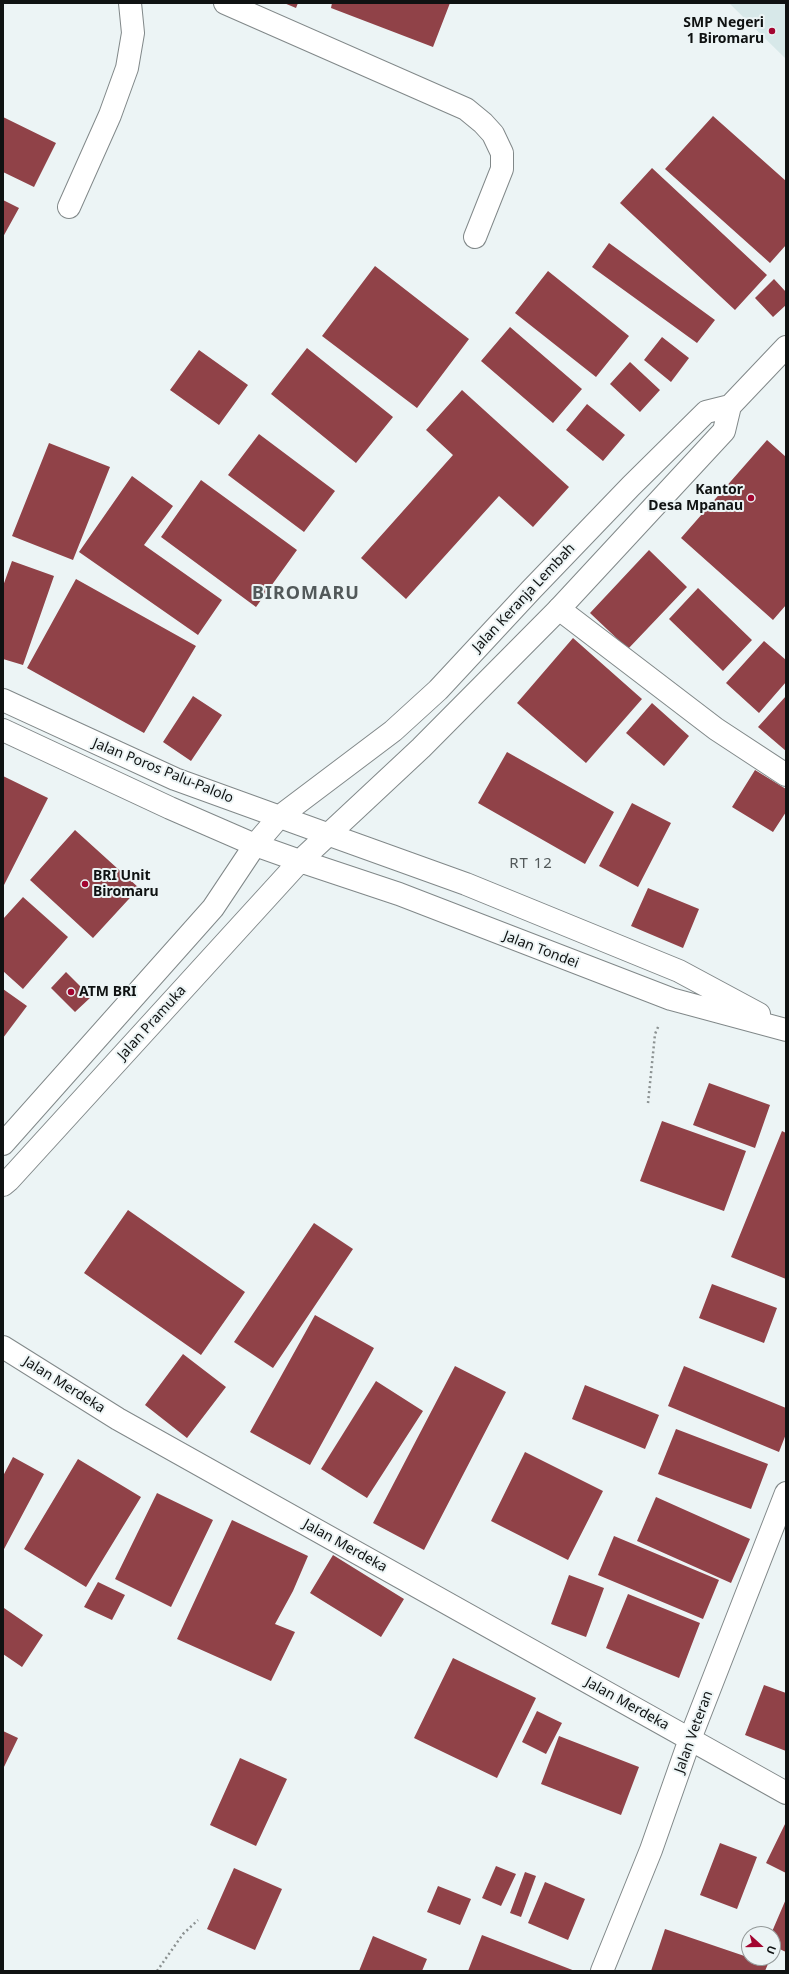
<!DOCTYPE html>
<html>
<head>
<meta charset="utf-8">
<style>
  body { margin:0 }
  #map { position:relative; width:789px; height:1974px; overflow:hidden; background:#ecf4f5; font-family:"Noto Sans",sans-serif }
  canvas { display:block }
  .frame { position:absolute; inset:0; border:4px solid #0f1212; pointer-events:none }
  .north { position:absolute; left:741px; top:1926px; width:40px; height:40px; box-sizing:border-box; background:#ecf4f5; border:1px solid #949a9a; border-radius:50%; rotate:111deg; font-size:11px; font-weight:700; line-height:16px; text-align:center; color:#0f1212 }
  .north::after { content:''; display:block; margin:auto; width:14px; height:18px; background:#a30530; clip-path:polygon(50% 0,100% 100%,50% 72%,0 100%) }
</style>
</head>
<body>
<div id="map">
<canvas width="789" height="1974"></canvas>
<div class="frame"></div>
<div class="north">U</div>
</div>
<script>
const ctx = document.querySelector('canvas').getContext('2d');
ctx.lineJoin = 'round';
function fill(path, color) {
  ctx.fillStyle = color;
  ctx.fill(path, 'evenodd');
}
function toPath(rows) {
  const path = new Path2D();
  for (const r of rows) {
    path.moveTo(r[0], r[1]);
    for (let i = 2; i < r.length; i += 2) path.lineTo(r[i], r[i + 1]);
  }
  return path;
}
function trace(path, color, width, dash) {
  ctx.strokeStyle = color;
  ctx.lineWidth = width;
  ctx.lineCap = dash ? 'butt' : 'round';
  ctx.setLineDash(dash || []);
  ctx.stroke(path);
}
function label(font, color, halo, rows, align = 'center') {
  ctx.font = font + ' "Noto Sans",sans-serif';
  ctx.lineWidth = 4;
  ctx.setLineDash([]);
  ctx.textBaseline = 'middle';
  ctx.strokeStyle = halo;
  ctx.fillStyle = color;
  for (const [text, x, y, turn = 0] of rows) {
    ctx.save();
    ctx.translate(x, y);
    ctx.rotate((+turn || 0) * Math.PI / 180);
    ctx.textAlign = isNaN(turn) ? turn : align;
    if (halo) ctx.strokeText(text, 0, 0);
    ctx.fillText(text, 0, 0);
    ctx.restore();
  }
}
fill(toPath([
  [729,3,786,3,786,59]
]), '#d7e8e9');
fill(toPath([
  [284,3,298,3,296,8],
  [332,3,450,3,433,47,331,8],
  [713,116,786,181,786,245,770,263,665,169],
  [3,117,56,143,34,187,3,172],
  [652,168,767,275,735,310,620,203],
  [3,200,19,208,3,237],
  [609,243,715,320,697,343,592,267],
  [375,266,469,339,417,408,322,336],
  [548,271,629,336,596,377,515,313],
  [774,279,786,292,786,305,773,317,755,298],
  [510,327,582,389,553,423,481,361],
  [662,337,689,358,671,382,644,360],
  [307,348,393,417,356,463,271,394],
  [199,350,248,385,219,425,170,390],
  [630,362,660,390,640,412,610,384],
  [462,390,569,487,533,527,499,496,406,599,361,558,453,455,426,430],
  [587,404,625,435,603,461,566,430],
  [259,434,335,491,304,532,228,475],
  [767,440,786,457,786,605,773,620,681,538],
  [49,443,110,467,73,560,12,536],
  [132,476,173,506,144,545,222,600,198,635,79,552],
  [201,480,297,550,256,607,161,537],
  [649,550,687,587,628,649,590,613],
  [12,561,54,576,23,665,3,659,3,586],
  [76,579,196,646,144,733,27,668],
  [698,588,752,640,723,671,669,619],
  [573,638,642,699,586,763,517,703],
  [764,641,786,660,786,682,759,713,726,683],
  [193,696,222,715,191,761,163,742],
  [786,696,786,751,758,727],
  [652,703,689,736,664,766,626,733],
  [507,752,614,812,585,864,478,803],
  [755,770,786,789,786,812,773,832,732,807],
  [3,776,48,798,3,887],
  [632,803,671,823,638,887,599,866],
  [75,830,139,888,93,938,30,880],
  [648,888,699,909,683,948,631,926],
  [23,897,68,937,23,989,3,971,3,919],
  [66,972,91,997,75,1012,51,988],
  [3,989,27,1006,3,1038],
  [709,1083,770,1105,755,1148,693,1125],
  [662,1121,746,1151,724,1211,640,1181],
  [782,1131,786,1133,786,1279,731,1257],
  [128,1210,245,1292,201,1355,84,1273],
  [314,1223,353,1249,273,1368,234,1342],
  [712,1284,777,1308,764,1343,699,1318],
  [315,1315,374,1348,310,1465,250,1432],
  [183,1354,226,1387,187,1438,145,1405],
  [455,1366,506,1392,424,1550,373,1523],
  [684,1366,786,1408,786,1434,779,1452,668,1406],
  [376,1381,423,1411,367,1498,321,1469],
  [585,1385,659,1415,645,1449,572,1419],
  [676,1429,768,1464,751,1509,658,1474],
  [525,1452,603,1491,568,1560,491,1521],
  [13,1457,44,1474,3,1551,3,1476],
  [78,1459,141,1497,86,1587,24,1549],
  [157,1493,213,1520,171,1607,115,1579],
  [656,1497,750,1539,731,1583,637,1541],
  [232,1520,308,1556,293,1591,275,1624,295,1632,271,1681,177,1639],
  [614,1536,719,1580,703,1619,598,1575],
  [333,1555,404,1599,381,1637,310,1593],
  [569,1575,604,1588,586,1637,551,1624],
  [98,1582,125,1595,112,1620,84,1607],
  [628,1594,700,1623,679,1678,606,1648],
  [4,1608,43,1635,22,1667,3,1654],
  [453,1658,536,1698,497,1778,414,1738],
  [764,1685,786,1693,786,1751,745,1735],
  [537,1711,562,1723,546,1754,522,1742],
  [3,1731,18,1738,3,1769],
  [559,1736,639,1767,621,1815,541,1784],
  [240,1758,287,1779,256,1846,210,1825],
  [786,1822,786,1873,766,1863],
  [720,1843,757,1857,737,1909,700,1895],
  [496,1866,516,1874,501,1906,482,1898],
  [234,1868,282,1889,255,1950,207,1929],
  [525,1872,536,1876,521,1917,510,1913],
  [545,1882,585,1899,568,1940,528,1923],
  [438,1886,471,1899,460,1925,427,1912],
  [786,1899,786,1952,773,1946,773,1934,771,1934],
  [665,1929,768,1964,765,1971,651,1971],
  [482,1935,575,1971,468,1971],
  [373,1936,427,1959,422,1971,359,1971]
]), '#904248');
const minor = toPath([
  [225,3,466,109,483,123,493,134,502,153,502,169,475,237],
  [69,207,110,115,127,68,133,33,130,3],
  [559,609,716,729,786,775],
  [327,834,466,884,679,971,759,1014],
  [3,1144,213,908,255,845],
  [3,1185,9,1180,300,861,399,894,671,999,786,1030],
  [3,1347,118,1419,786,1793],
  [602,1971,651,1850,690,1739,786,1493]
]);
const primary = toPath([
  [3,700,175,779,327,834],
  [3,730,170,808,255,845,300,861,421,748,559,609,724,431,730,406],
  [255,845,279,817,393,731,438,690,531,590,631,486,706,412,730,406,786,347]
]);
trace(minor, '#818889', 24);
trace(primary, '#818889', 24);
trace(toPath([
  [648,1103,655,1034,659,1025],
  [157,1971,183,1934,198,1920]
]), '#8b9191', 2.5, [2, 3]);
trace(minor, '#fff', 22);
trace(primary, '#fff', 22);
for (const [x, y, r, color] of [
  [772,31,4,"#a30530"],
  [751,498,4,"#a30530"],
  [85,884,4,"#a30530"],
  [71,992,4,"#a30530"]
]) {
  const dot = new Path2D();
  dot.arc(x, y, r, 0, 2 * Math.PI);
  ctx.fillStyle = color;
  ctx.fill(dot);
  trace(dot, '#ecf4f5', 1.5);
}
label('bold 14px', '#0f1212', '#ecf4f5', [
  ["SMP Negeri",764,23],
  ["1 Biromaru",764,39],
  ["Kantor",743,490],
  ["Desa Mpanau",743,506],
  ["BRI Unit",93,876,"left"],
  ["Biromaru",93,892,"left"],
  ["ATM BRI",79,992,"left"]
], 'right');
label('14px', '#0f1212', '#ecf4f5', [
  ["Jalan Keranja Lembah",524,598,-47],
  ["Jalan Poros Palu-Palolo",163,771,22],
  ["Jalan Tondei",541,950,21],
  ["Jalan Pramuka",152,1023,-48],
  ["Jalan Merdeka",64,1385,32],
  ["Jalan Merdeka",345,1546,29],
  ["Jalan Merdeka",627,1704,29],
  ["Jalan Veteran",694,1732,-70]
]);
ctx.letterSpacing = '1px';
label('15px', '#52595a', '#ecf4f5', [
  ["RT 12",531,864]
]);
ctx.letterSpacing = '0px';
ctx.letterSpacing = '1px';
label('bold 18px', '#52595a', '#ecf4f5', [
  ["BIROMARU",306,594]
]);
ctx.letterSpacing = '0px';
</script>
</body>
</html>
